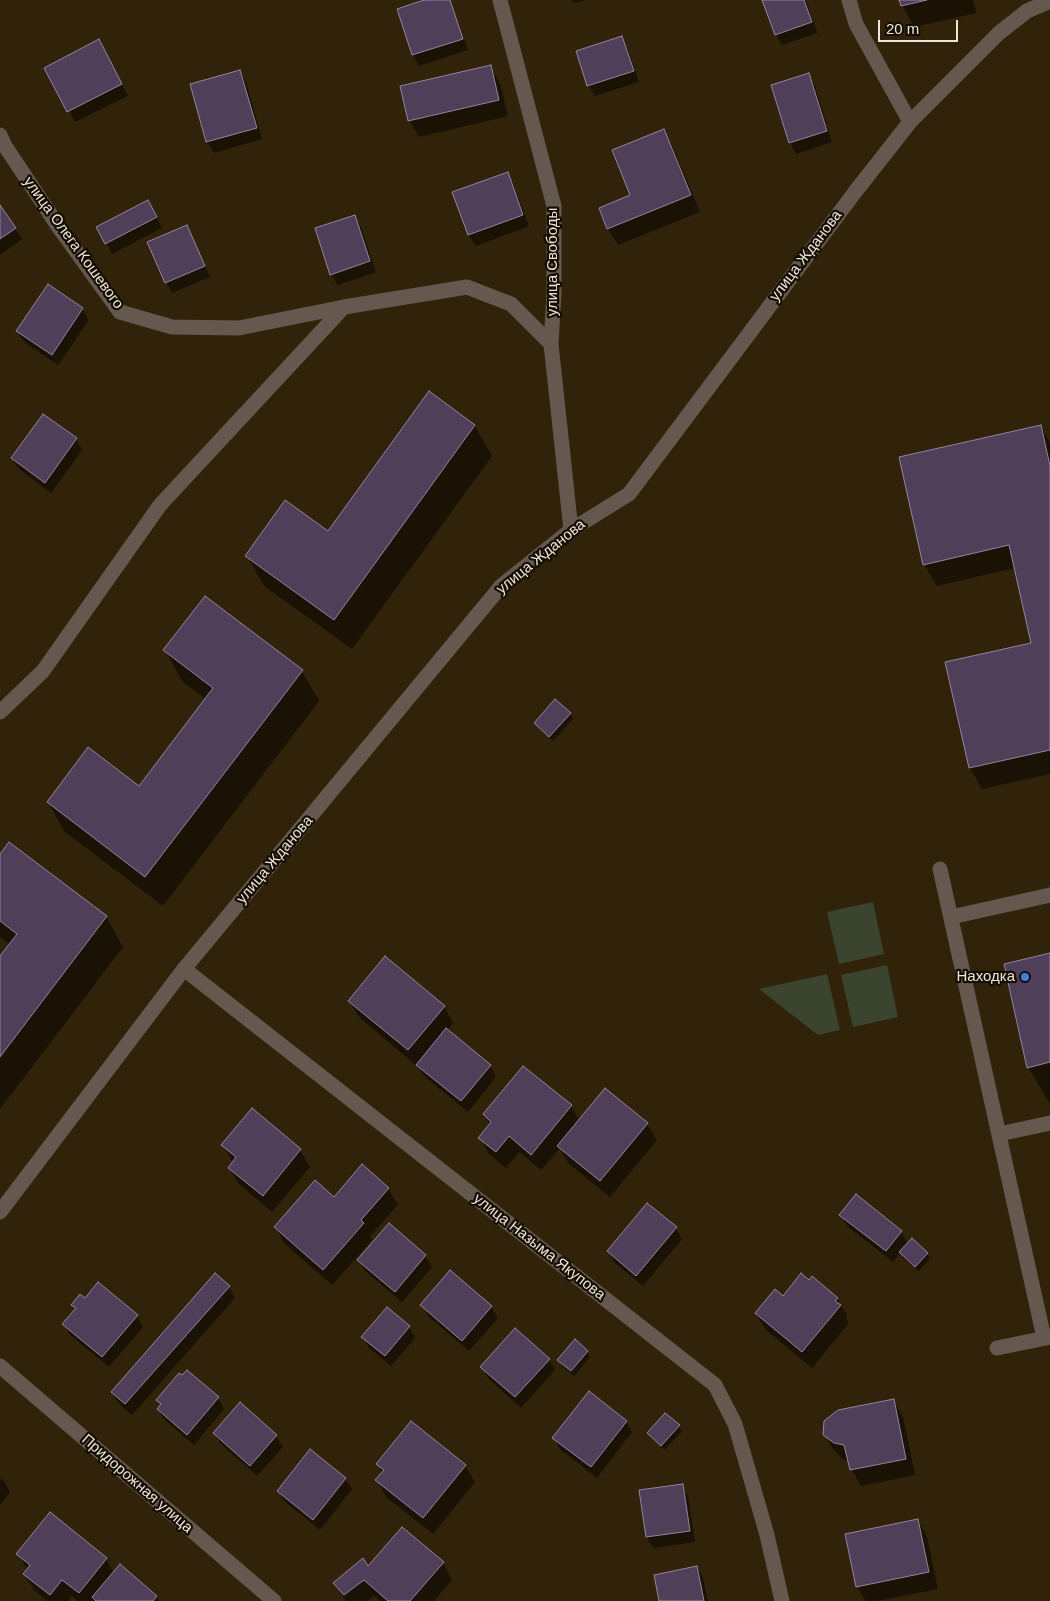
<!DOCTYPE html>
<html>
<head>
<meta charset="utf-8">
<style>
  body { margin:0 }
  #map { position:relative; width:1050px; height:1601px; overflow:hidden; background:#31220a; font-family:Helvetica,sans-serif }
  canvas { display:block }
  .scale { position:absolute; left:878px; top:20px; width:80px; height:22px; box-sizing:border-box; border:2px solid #efe5d7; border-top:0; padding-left:6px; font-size:15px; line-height:18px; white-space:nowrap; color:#efe5d7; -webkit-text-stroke:4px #140d04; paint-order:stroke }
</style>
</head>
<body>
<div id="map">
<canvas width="1050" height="1601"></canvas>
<div class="scale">20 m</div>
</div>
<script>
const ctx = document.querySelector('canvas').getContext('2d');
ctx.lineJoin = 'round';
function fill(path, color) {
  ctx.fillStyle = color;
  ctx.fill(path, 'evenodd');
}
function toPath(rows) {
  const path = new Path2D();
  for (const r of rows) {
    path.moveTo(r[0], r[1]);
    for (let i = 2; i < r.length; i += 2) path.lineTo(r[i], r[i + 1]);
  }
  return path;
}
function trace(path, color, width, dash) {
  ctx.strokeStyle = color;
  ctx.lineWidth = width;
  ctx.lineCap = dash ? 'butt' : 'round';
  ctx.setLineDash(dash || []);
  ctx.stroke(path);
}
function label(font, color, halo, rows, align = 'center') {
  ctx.font = font + ' Helvetica,sans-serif';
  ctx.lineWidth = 4.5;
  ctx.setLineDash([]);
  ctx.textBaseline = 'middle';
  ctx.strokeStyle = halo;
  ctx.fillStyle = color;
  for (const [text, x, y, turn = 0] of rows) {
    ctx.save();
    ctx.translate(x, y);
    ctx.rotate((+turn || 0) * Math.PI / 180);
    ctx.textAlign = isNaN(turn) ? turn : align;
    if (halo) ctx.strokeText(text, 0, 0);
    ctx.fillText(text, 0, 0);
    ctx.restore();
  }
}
fill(toPath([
  [873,902,884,954,839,964,827,912],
  [887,965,898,1017,853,1027,841,975],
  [827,974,840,1030,818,1035,759,989]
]), '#3a442f');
fill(toPath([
  [428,0,450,0,468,50,419,66,413,55,398,9],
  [572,0,585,0,574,3],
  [765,0,806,0,817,33,782,45,776,34],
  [901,0,973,0,976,13,914,27,902,5],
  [622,38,628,49,639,82,595,96,588,85],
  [105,52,128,96,75,122,46,68],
  [490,67,500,83,508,116,419,137,409,120],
  [239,71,246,82,262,139,214,153,207,142,191,85],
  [809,75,815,86,832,142,796,154,790,143,772,86],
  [664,130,673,147,700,212,618,245,608,229,600,208,632,195],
  [507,173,513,184,529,226,476,246,469,235,454,193],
  [148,201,162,228,112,254,98,227],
  [0,207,22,239,0,255],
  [354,216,361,227,376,272,338,285,331,274],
  [187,227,210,277,172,293,166,282],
  [82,309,89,320,58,365,24,342,17,331],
  [474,425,492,456,352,649,264,586,247,556,328,532],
  [1040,426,1050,443,1050,774,982,789,970,768,1032,644,1015,568,937,586,924,564],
  [76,439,82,450,51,493,19,469,12,459],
  [165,650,302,671,319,701,163,906,65,832,48,802,139,787,206,699,182,681],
  [570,714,573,719,553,741,538,728,535,723],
  [0,856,106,917,123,947,0,1109,0,958,10,945,0,937],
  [1050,955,1050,1104,1028,1067],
  [349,1001,444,1006,453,1023,447,1031,490,1066,496,1077,468,1112,424,1076,418,1067,359,1017],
  [571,1106,579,1121,647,1124,657,1140,610,1197,568,1163,560,1148,541,1170,519,1152,506,1168,489,1154,480,1138,490,1125,485,1115],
  [252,1110,300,1150,310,1167,272,1212,239,1184,229,1168,233,1163,223,1145],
  [388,1188,398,1205,370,1236,372,1240,332,1285,285,1244,275,1227,334,1198],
  [841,1215,901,1232,908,1244,927,1254,930,1259,919,1271,903,1258,900,1252,893,1262,847,1226],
  [389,1225,425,1256,432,1267,402,1302,365,1271,359,1260],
  [676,1228,682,1239,643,1286,615,1263,609,1252],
  [450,1272,491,1307,498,1318,469,1351,428,1316,422,1305],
  [809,1281,837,1299,847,1315,846,1317,849,1323,812,1368,766,1330,756,1314],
  [229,1287,235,1298,132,1415,118,1403,112,1392],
  [85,1300,137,1316,143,1327,109,1367,70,1335,64,1324,76,1310,73,1305],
  [409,1327,415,1338,391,1366,369,1348,363,1337],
  [575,1341,587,1352,590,1357,574,1376,562,1366,559,1360],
  [549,1359,555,1370,521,1408,488,1378,482,1367],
  [218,1398,224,1409,194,1445,165,1420,158,1410,162,1406,158,1400],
  [893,1400,903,1417,915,1475,861,1486,852,1470,849,1460,844,1460,834,1451,825,1435],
  [240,1404,276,1436,283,1447,257,1476,221,1444,214,1433],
  [626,1421,632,1432,597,1478,560,1449,554,1438],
  [679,1426,682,1431,665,1450,651,1438,648,1433],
  [378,1464,465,1466,475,1482,433,1534,386,1497,377,1480,383,1473],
  [0,1478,4,1481,10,1492,0,1505],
  [345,1479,352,1489,320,1530,285,1502,278,1491],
  [682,1485,688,1496,695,1542,653,1548,647,1537,640,1491],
  [918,1520,927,1537,938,1589,877,1601,866,1601,857,1587],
  [18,1554,106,1559,114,1573,156,1597,159,1601,78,1601,72,1596,68,1601,47,1601,34,1590,24,1574,27,1570],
  [443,1563,452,1580,434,1601,380,1601,374,1596,367,1601,346,1601,335,1583,368,1568],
  [697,1567,703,1578,708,1601,661,1601]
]), '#0007');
const building = toPath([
  [424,0,450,0,463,39,412,55,397,9,424,0],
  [762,0,804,0,812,22,775,35,762,0],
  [899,0,927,0,901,6,899,0],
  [622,36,634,71,587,86,576,51,622,36],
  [99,39,122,84,67,112,44,68,99,39],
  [491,65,499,100,408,121,400,86,491,65],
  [240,70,257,128,206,142,190,84,240,70],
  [809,73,827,131,789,143,771,85,809,73],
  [664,129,691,195,607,229,599,208,630,195,612,150,664,129],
  [508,172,523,215,468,235,452,192,508,172],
  [148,200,157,217,105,244,96,227,148,200],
  [0,205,16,228,0,239,0,205],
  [355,215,370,261,330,275,315,228,355,215],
  [187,225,205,266,165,283,147,242,187,225],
  [48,284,83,308,52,355,16,331,48,284],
  [429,391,475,425,334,620,245,556,285,500,328,531,429,391],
  [43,414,77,438,45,483,11,458,43,414],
  [1041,425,1050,466,1050,750,969,768,945,662,1031,643,1009,545,923,565,899,457,1041,425],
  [205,596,303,670,145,877,47,802,88,747,139,786,213,688,163,650,205,596],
  [555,699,571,713,549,737,534,723,555,699],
  [9,842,107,916,0,1057,0,956,17,934,0,921,0,854,9,842],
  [1050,953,1050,1062,1027,1068,1004,964,1050,953],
  [385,956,445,1006,408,1050,348,1001,385,956],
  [446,1028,491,1065,461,1101,416,1065,446,1028],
  [523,1066,572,1105,531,1155,509,1136,496,1152,478,1138,491,1122,483,1114,523,1066],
  [605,1088,648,1123,600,1181,557,1146,605,1088],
  [252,1108,301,1149,263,1196,228,1168,236,1157,221,1145,252,1108],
  [362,1164,389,1188,361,1220,364,1223,323,1270,274,1227,315,1180,334,1197,362,1164],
  [856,1194,902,1231,886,1251,839,1215,856,1194],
  [647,1203,677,1227,636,1276,607,1251,647,1203],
  [389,1223,426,1255,395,1292,357,1260,389,1223],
  [912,1238,928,1253,915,1267,899,1252,912,1238],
  [450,1270,492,1306,462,1341,420,1305,450,1270],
  [215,1273,230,1286,125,1404,111,1392,215,1273],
  [801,1273,809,1280,812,1276,838,1298,835,1301,841,1305,802,1352,755,1313,775,1289,783,1296,801,1273],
  [98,1282,138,1315,102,1357,62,1324,76,1308,71,1305,80,1294,85,1298,98,1282],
  [387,1307,410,1326,385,1356,361,1337,387,1307],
  [515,1328,550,1359,515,1397,480,1367,515,1328],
  [575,1339,588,1351,571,1371,557,1360,575,1339],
  [187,1370,219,1397,187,1435,157,1409,161,1404,156,1400,179,1373,182,1375,187,1370],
  [589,1391,627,1421,591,1467,552,1438,589,1391],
  [894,1399,906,1459,850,1470,844,1445,834,1443,823,1435,824,1421,838,1410,894,1399],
  [240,1402,277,1435,250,1466,213,1433,240,1402],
  [665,1413,680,1425,661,1446,647,1433,665,1413],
  [411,1421,466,1465,423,1518,375,1480,384,1470,376,1464,411,1421],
  [310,1449,346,1478,313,1520,277,1491,310,1449],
  [683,1484,690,1531,646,1537,639,1490,683,1484],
  [50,1512,107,1558,79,1593,62,1580,50,1595,23,1574,30,1565,16,1554,50,1512],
  [918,1519,929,1572,856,1587,845,1534,918,1519],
  [402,1527,444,1562,410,1601,388,1601,364,1580,344,1595,333,1583,363,1558,368,1566,402,1527],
  [120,1564,157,1596,153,1601,96,1601,92,1597,120,1564],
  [697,1566,704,1601,659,1601,654,1575,697,1566]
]);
fill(building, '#4f3f59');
trace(building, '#95849f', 1);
trace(toPath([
  [500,0,554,206,554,293,551,344,571,530],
  [849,0,856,24,910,122],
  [0,135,5,146,58,226,120,312,172,327,239,328,344,307,467,287,511,304,551,344],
  [0,712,43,671,160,505,344,307],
  [940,869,1044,1338],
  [951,917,1050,895],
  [184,969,715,1385,735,1424,767,1535,782,1601],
  [999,1134,1050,1123],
  [0,1212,184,969,502,585,571,530,629,494,855,192,910,122,999,33,1027,11,1050,1],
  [997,1348,1050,1337],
  [0,1366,274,1601]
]), '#65584f', 15);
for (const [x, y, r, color] of [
  [1025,977,5,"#3f7fe0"]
]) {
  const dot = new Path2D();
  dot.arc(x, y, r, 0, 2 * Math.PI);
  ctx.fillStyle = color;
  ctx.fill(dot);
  trace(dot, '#140d04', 2);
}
label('15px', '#efe5d7', '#140d04', [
  ["улица Олега Кошевого",73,243,54],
  ["улица Жданова",806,256,-53],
  ["улица Свободы",553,262,-90],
  ["улица Жданова",541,557,-39],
  ["улица Жданова",275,860,-50],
  ["улица Назыма Якупова",539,1247,38],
  ["Придорожная улица",137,1484,41]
]);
label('15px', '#efe5d7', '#140d04', [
  ["Находка",1015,977]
], 'right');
</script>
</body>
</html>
